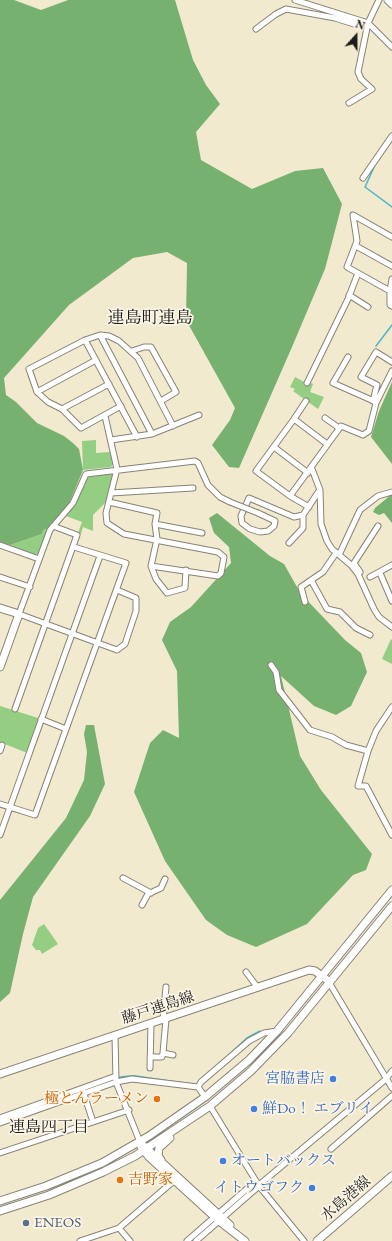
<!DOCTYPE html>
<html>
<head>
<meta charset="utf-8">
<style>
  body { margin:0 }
  #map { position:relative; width:392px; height:1241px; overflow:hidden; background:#f2eacf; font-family:"EB Garamond",serif }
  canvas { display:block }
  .north { position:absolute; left:336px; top:16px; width:40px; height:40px; -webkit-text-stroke:3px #fcf5e5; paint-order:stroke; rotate:21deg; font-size:11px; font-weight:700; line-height:16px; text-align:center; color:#1c1c1c }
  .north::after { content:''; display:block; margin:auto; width:14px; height:18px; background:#1c1c1c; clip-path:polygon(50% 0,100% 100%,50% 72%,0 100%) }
</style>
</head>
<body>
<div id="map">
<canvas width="392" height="1241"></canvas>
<div class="north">N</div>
</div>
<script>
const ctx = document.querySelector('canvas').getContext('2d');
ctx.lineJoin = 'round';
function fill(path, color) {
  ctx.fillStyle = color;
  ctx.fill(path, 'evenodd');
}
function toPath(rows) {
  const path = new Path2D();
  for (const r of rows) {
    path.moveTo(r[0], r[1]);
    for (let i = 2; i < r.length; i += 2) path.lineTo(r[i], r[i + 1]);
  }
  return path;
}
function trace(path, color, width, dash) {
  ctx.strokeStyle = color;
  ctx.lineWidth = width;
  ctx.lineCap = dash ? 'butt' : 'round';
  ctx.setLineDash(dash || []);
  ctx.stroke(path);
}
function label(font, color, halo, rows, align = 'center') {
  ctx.font = font + ' "EB Garamond","Noto Serif JP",serif';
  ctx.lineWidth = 3.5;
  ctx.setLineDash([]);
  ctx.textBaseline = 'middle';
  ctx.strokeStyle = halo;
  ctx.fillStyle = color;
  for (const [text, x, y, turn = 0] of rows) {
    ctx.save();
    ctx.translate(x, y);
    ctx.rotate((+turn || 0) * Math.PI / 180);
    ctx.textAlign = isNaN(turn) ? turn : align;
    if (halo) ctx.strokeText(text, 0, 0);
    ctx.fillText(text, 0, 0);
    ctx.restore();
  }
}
fill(toPath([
  [295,377,308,384,309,382,313,384,310,392,324,397,318,409,293,391,295,389,290,387],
  [96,440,96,453,110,452,113,464,111,467,83,470,82,441],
  [111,472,113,474,106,502,93,515,93,531,83,527,81,534,78,533,82,522,66,516,73,506,87,476],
  [48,529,39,553,35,555,10,545,42,534,43,530],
  [391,639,392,640,392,664,382,659],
  [0,706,38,718,39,720,27,753,0,742],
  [44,924,58,944,42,954,40,950,36,950,32,945,38,928]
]), '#93ce82');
fill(toPath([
  [0,0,14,0,41,10,68,0,175,0,193,60,206,85,220,104,196,132,201,160,252,189,295,171,323,168,342,204,325,269,292,347,239,468,229,467,212,445,230,420,235,408,186,320,187,263,167,252,133,258,69,305,4,378,6,395,16,402,37,423,64,436,73,443,79,449,83,470,68,506,48,529,43,530,42,534,10,545,0,542],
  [392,382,392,464,371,437,379,411],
  [392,494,392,523,384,513,379,515,373,512,375,508],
  [217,513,270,556,284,564,301,594,345,640,361,653,367,672,351,706,336,715,314,706,281,676,300,756,321,790,372,854,366,870,353,875,307,924,256,947,227,935,206,920,165,861,134,792,150,743,163,730,179,738,177,671,162,640,170,622,191,607,231,563,229,547,214,533,209,518],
  [86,725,94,725,105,784,90,816,33,897,23,934,10,993,0,1002,0,900,66,818,84,780,87,752,84,734]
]), '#76b170');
fill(toPath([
  [260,1030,261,1032,248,1039,196,1086,118,1080,118,1077,122,1076,134,1075,196,1084,247,1037]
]), '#4ab6c6');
trace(toPath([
  [375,165,365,187,392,207],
  [376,346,392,325]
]), '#4ab6c6', 1.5);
const street = toPath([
  [295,0,368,23,392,47],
  [256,29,276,14,286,9,335,18,357,25,364,22],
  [349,103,372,89,361,79,358,72,368,23,379,0],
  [363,178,392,136],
  [356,246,392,266],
  [392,279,390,291,390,305,392,306],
  [390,291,347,267,357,241,353,215,392,237],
  [349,295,368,307],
  [100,335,152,434],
  [85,340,137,437],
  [132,351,144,347,151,347,176,392,161,401],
  [348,357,333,383,376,402],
  [307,383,348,299,358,273],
  [37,392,96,360],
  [373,401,377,385,361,377,376,352,392,362],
  [121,406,81,428,62,409,48,402,37,392,29,369,85,340,100,335,109,336,119,341,138,358,173,426],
  [62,409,109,384],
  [105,416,117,469,106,513,107,523,124,534,218,552,224,557,221,573,218,576,151,566],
  [325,418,339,428],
  [294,419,306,401],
  [111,440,152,434,199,415],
  [327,444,294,419,256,471,290,496,341,426,363,435,369,431,376,403,392,371],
  [274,447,308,473],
  [312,469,320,490,321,524,327,541,332,549,351,565,358,574,374,609,379,617,392,627],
  [111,493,193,488],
  [290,496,309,507],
  [109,502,157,513,155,524,157,539,151,566,156,579,167,593,185,588,186,570],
  [258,513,275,521,274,526,268,531,260,532,250,529,242,523,241,516,249,498,294,517,303,515,319,491],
  [155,524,202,533],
  [289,543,303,528,303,515],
  [0,545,39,559],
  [339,555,360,510,378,496,392,492],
  [360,572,354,563,378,526],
  [380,573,392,601],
  [0,577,30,587],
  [370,577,392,565],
  [311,580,327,609,340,612,356,628,370,635],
  [117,590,136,598,136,611,125,644,117,650,19,614,50,530,73,503,86,474,195,461,198,463,208,485,220,497,230,502],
  [305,602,301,587,323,572,336,553],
  [271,665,276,672,279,690,310,730,332,737,346,745,368,751],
  [392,707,376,731,368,751,358,786,366,786,392,835],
  [15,709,77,535,53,526],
  [41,719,66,729],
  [0,751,2,745],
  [0,804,35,815,126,563,74,547],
  [0,835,100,556],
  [123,878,151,893],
  [142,905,148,894,161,888,165,879],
  [246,972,258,988],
  [330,984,392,1088],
  [163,1020,166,987],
  [115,1035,116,1082,140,1142],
  [163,1053,166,1019],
  [150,1057,162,1057,163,1053,173,1055],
  [150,1068,151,1024],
  [198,1087,201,1082,249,1041,264,1033,277,1031],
  [83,1091,93,1122],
  [210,1106,259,1186,304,1241],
  [0,1118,116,1076],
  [0,1123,116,1082,132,1079,198,1087,205,1097],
  [331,1149,392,1096],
  [0,1153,129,1110],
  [259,1185,386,1079,392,1071],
  [119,1228,130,1241],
  [80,1241,119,1228,176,1179],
  [187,1241,256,1181],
  [196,1241,259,1186]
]);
const secondary = toPath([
  [388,0,392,4],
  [0,608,19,614,0,667],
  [0,1074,309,970,315,971,326,979],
  [143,1145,230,1225],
  [141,1147,149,1157,219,1221,245,1241],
  [161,1160,158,1156,159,1148,170,1138],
  [0,1201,46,1186,102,1163,149,1136,205,1097,249,1060,277,1031,392,890],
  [0,1211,49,1195,103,1172,135,1156,210,1106,251,1071,288,1033,392,906],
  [317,1241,392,1176]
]);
trace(street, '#878376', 7);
trace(secondary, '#878376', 9);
trace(street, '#fff', 5);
trace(secondary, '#fff', 7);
const streetBridge = toPath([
  [230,502,258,513]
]);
trace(streetBridge, '#878376', 7, []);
trace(streetBridge, '#fff', 5);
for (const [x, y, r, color] of [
  [333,1079,4,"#3f7fe0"],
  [157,1099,4,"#e8710a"],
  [254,1109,4,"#3f7fe0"],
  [223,1161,4,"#3f7fe0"],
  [120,1180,4,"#e8710a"],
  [312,1188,4,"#3f7fe0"],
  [26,1223,4,"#5c6f8a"]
]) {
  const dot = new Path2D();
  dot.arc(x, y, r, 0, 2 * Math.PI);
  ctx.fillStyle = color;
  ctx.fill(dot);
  trace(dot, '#fcf5e5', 1.5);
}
label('15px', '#1c1c1c', '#fcf5e5', [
  ["藤戸連島線",158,1008,-18],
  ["水島港線",346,1199,-41]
]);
label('15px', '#366cbe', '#fcf5e5', [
  ["宮脇書店",325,1079],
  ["鮮Do！ エブリイ",262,1109,"left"],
  ["オートバックス",231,1161,"left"],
  ["イトウゴフク",304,1188]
], 'right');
label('15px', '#c56008', '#fcf5e5', [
  ["極とんラーメン",149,1099],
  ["吉野家",128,1180,"left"]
], 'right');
label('15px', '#4e5e75', '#fcf5e5', [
  ["ENEOS",34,1223]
], 'left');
label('16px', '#1c1c1c', '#fcf5e5', [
  ["連島四丁目",49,1128]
]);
label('17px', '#1c1c1c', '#fcf5e5', [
  ["連島町連島",150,318]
]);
</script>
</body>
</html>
